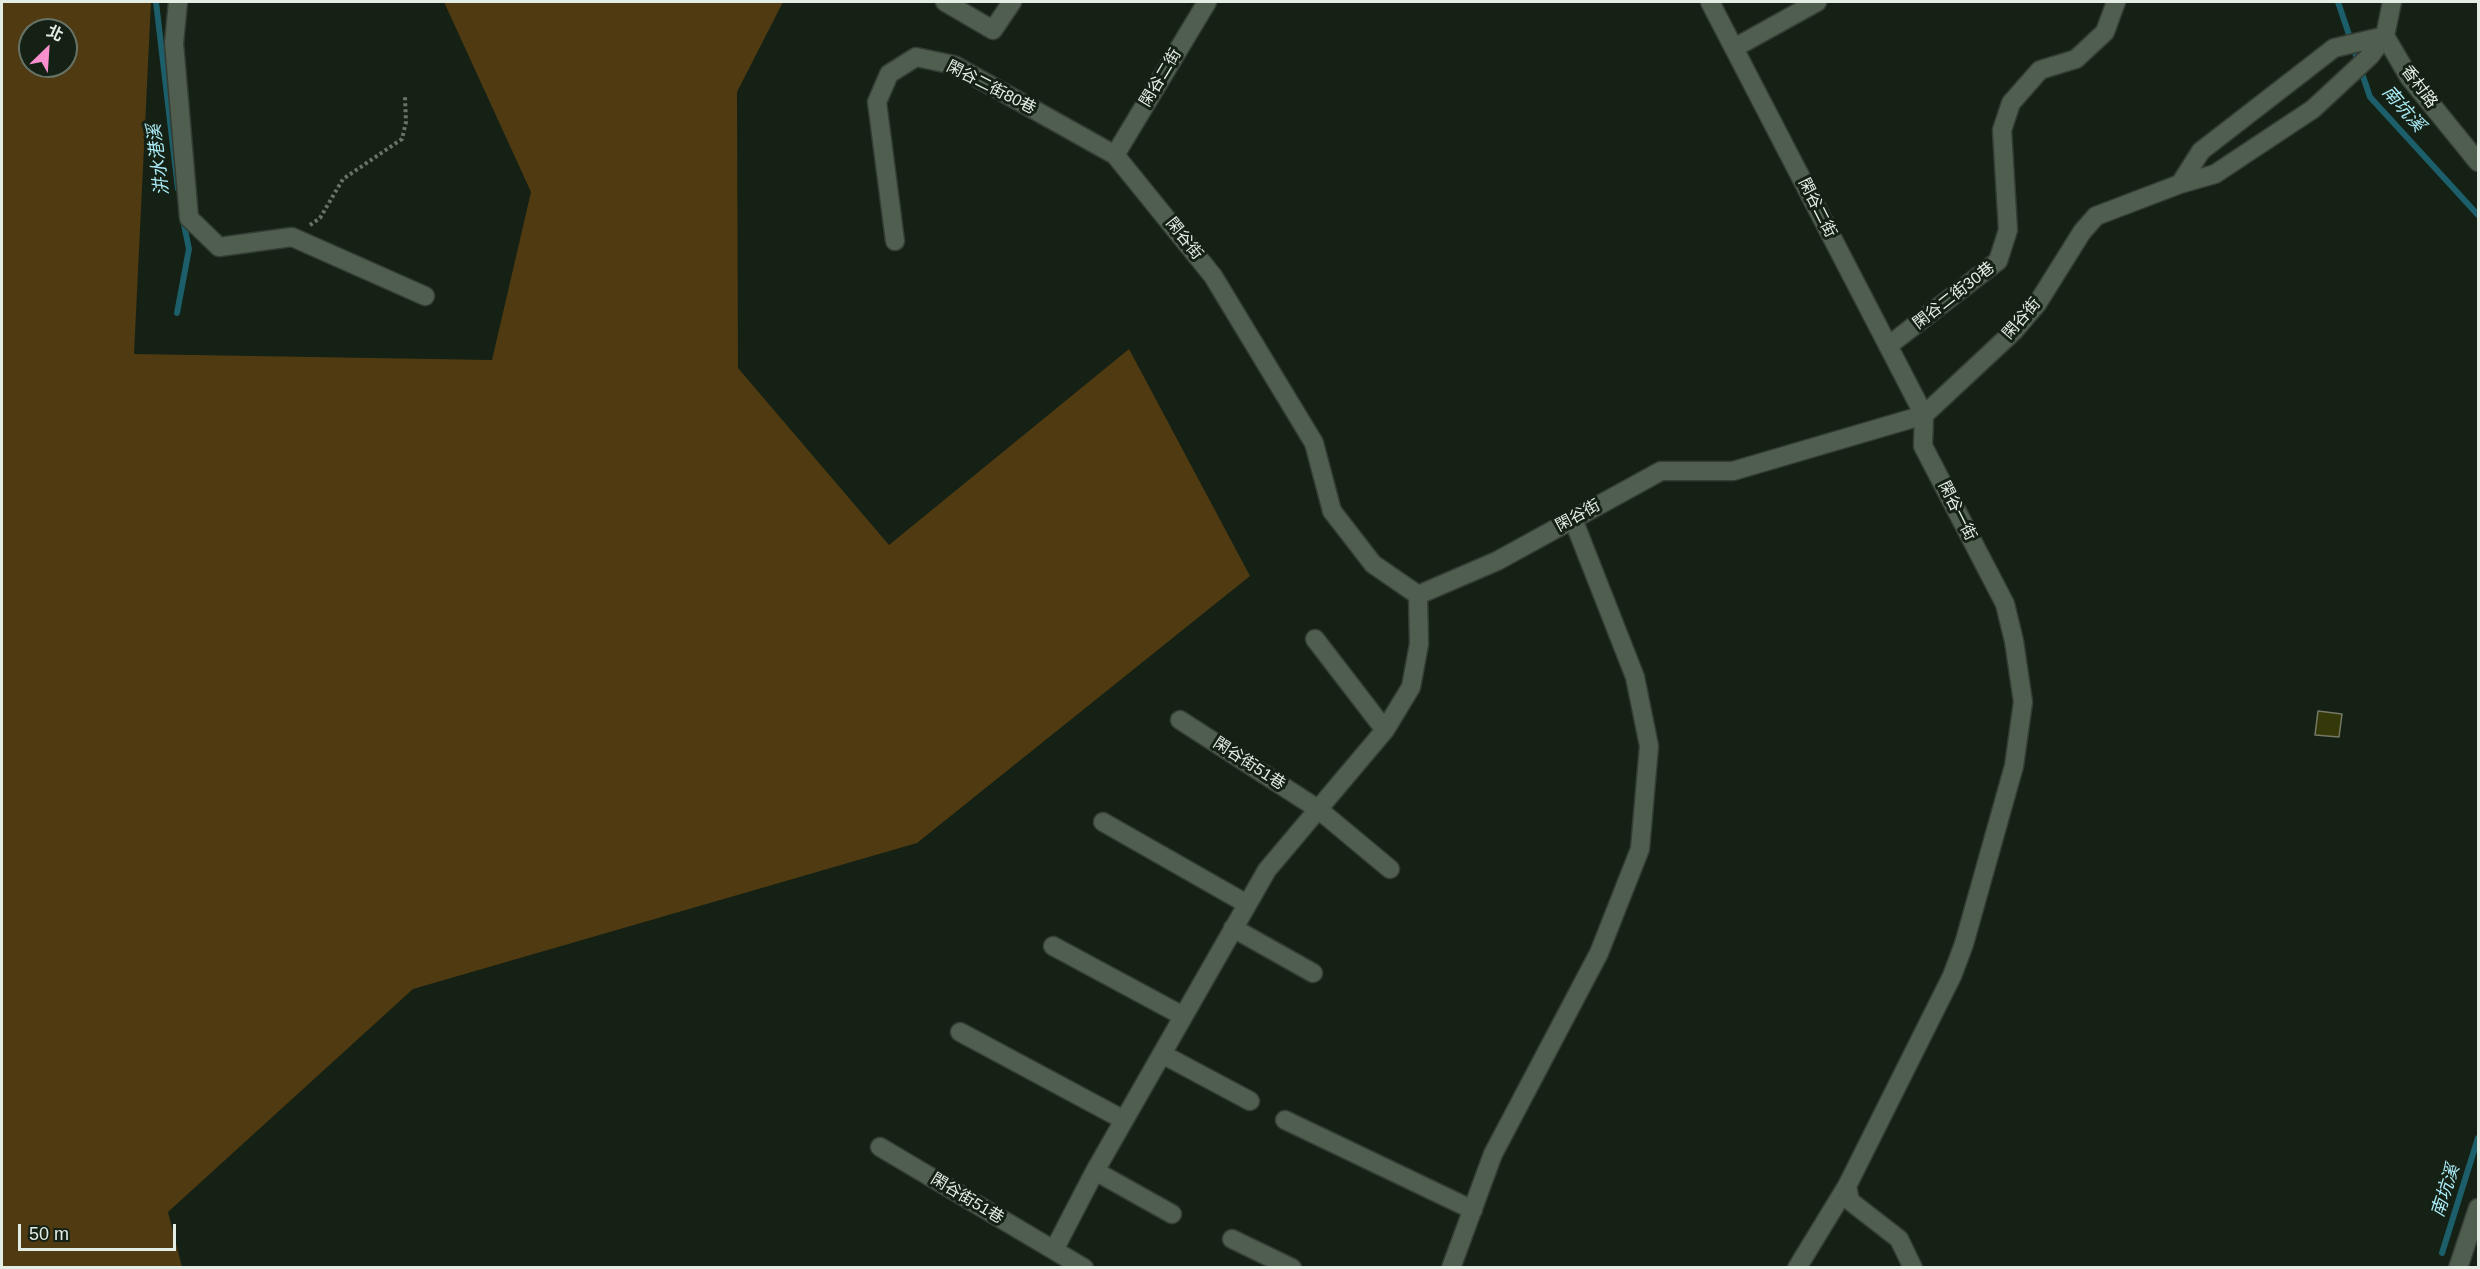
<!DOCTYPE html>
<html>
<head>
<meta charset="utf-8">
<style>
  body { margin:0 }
  #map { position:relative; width:2480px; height:1269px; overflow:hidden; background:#142114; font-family:Helvetica,"Noto Sans TC",sans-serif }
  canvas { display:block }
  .frame { position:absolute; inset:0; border:3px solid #e4ede4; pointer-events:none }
  .north { position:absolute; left:18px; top:18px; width:60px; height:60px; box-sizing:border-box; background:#142114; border:2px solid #677367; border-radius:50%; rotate:25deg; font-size:16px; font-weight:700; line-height:24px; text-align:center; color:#e4ede4 }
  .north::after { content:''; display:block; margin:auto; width:21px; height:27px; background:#f790cd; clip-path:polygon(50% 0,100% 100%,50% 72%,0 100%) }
  .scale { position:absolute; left:18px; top:1224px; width:158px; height:27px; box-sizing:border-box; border:3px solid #e4ede4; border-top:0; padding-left:8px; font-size:18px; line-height:21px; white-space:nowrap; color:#e4ede4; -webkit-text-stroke:4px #142114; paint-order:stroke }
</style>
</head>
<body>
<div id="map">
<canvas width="2480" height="1269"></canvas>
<div class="frame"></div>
<div class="north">北</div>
<div class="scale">50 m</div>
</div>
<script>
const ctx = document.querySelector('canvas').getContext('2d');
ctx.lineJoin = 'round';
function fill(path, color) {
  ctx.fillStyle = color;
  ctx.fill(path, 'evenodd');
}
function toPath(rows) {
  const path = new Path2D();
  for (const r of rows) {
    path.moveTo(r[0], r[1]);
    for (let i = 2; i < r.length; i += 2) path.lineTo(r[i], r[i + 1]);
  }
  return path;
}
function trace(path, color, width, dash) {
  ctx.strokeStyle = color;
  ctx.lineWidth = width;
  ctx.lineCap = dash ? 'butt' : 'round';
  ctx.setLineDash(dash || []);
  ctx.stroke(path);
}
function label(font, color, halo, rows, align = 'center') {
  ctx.font = font + ' Helvetica,"Noto Sans TC",sans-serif';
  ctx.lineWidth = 6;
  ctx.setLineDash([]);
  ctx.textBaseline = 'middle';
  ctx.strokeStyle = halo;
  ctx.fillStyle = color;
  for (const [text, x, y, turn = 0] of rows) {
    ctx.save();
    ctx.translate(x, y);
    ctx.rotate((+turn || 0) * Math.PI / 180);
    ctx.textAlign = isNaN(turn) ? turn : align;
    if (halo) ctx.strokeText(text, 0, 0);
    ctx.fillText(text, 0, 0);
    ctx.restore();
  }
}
fill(toPath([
  [2,2,151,2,134,354,492,360,531,192,444,2,783,2,737,92,738,368,889,545,1129,349,1250,576,917,843,413,989,168,1212,182,1267,2,1267],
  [30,30,66,30,66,66,30,66]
]), '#4f3a12');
trace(toPath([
  [156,2,178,189],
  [2338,2,2370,97,2478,215],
  [177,313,189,249,183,220],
  [2442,1253,2478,1138]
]), '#1c5e69', 6);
const building = toPath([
  [2318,711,2342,714,2339,737,2315,735,2318,711]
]);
fill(building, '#353808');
trace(building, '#767965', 1.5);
const minor = toPath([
  [178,2,174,43,189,218,219,247,292,237,425,296],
  [945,2,993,30,1012,2],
  [1710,2,1924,415,1923,446,2005,604,2014,641,2023,702,2014,766,1964,944,1952,976,1847,1186,1797,1268],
  [2392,2,2385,36,2409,77,2478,162],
  [1734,48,1817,2],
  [1115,155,1207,2],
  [2180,184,2201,151,2334,48,2385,36],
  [895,241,877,102,889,74,916,57,954,65,1115,155,1213,276,1314,443,1332,511,1373,564,1418,595,1497,561,1661,471,1733,471,1924,415,2014,331,2037,304,2082,232,2096,216,2180,184,2215,174,2313,109,2370,56,2385,36],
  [1888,346,1998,261,2008,230,2002,130,2011,103,2040,70,2076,59,2105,32,2116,2],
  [1315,639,1385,730],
  [1180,720,1318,809,1390,869],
  [1103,822,1247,904],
  [1233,928,1313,973],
  [1053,946,1183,1016],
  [960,1032,1124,1120],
  [1162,1054,1250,1101],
  [1285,1120,1473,1210],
  [880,1147,1084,1268],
  [1095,1171,1172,1214],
  [1847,1186,1850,1201,1899,1239,1913,1268],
  [1232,1239,1292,1268],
  [1054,1250,1095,1171,1267,870,1385,730,1411,687,1419,644,1418,595],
  [1451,1268,1493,1154,1599,953,1640,849,1649,746,1635,677,1573,519],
  [2458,1268,2478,1208]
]);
trace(minor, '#343c34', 21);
trace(toPath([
  [310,225,320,218,343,179,402,139,406,122,405,97]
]), '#697469', 4, [3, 3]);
trace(minor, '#4f5e4f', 18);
label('16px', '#e4ede4', '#142114', [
  ["閑谷二街",1161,78,-59],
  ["香村路",2419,87,53],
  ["閑谷二街80巷",991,88,27],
  ["閑谷二街",1817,208,63],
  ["閑谷街",1184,239,51],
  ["閑谷二街30巷",1954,296,-38],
  ["閑谷街",2022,319,-49],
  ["閑谷一街",1957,511,63],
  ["閑谷街",1578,516,-29],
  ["閑谷街51巷",1249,764,33],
  ["閑谷街51巷",967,1199,31]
]);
label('italic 18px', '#abecf8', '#142114', [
  ["南坑溪",2403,109,49],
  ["汫水港溪",159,160,-97],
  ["南坑溪",2446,1191,-72]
]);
</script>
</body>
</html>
